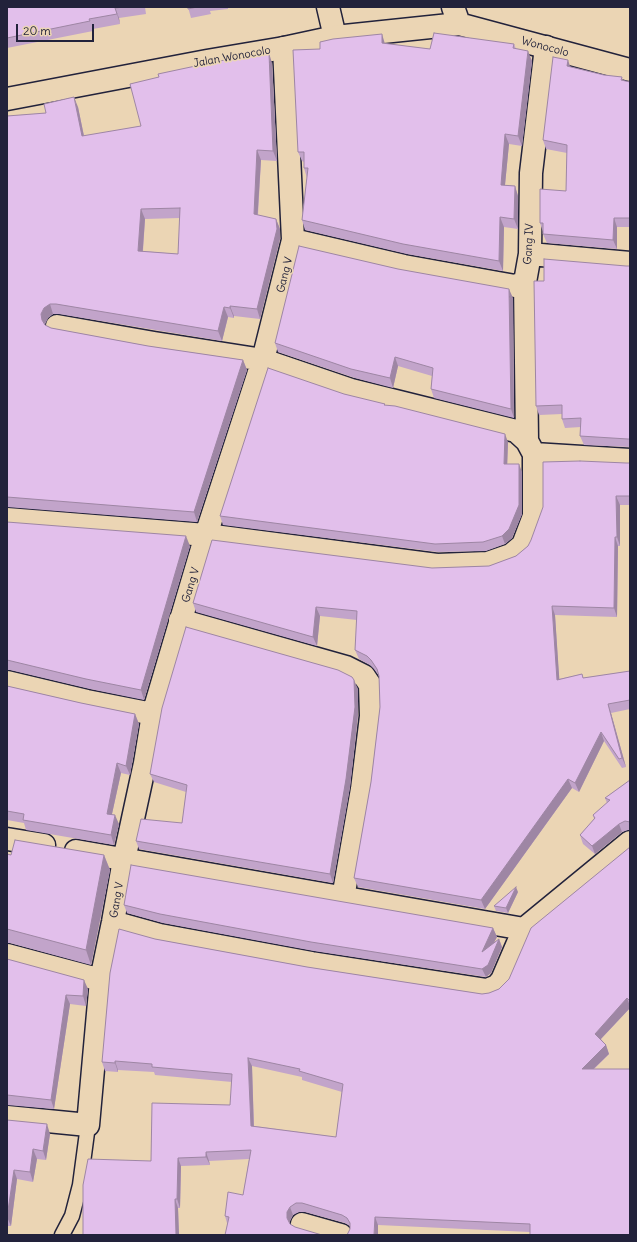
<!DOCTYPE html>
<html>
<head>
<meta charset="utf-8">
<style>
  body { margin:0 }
  #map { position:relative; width:637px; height:1242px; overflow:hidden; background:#ebd5b4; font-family:Delius,sans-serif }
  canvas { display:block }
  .frame { position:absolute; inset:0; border:8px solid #22223b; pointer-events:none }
  .scale { position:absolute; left:16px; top:24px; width:78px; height:18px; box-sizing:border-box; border:2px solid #22223b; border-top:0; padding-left:5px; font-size:12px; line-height:14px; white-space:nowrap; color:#22223b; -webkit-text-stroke:3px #ebd5b4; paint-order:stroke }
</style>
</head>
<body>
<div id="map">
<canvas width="637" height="1242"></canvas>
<div class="frame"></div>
<div class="scale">20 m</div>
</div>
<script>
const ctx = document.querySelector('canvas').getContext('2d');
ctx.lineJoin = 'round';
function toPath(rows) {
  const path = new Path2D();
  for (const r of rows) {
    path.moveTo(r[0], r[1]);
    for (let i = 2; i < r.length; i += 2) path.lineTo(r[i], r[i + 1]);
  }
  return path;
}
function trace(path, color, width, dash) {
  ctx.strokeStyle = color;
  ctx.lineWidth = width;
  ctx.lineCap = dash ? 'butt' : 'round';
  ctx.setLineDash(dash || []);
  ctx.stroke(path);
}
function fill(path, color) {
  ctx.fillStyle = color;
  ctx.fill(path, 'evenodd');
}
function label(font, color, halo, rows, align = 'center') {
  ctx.font = font + ' Delius,sans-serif';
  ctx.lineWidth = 3.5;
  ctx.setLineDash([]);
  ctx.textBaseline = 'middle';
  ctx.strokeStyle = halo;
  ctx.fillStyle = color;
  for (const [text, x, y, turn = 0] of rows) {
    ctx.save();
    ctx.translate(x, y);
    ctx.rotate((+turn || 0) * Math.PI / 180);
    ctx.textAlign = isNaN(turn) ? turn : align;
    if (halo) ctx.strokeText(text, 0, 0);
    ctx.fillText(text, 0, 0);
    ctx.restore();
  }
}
const service = toPath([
  [62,1235,72,1216,80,1185,88,1125]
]);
const minor = toPath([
  [328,7,335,37],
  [293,240,404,266,498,283,515,286,525,282],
  [530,254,630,263],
  [57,326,154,343,263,360,351,390,516,431,527,441,534,454,630,460],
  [527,441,525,282,530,254,531,173,546,47],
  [7,519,206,535,437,565,488,563,511,555,523,545,534,516,534,454],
  [180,620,346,667,364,676,370,685,371,716,362,789,343,898],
  [7,682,87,701,153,714],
  [7,839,44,845],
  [76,851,524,929],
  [113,922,160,935,312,963,487,990,497,986,502,980,524,929,630,842],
  [7,955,101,980],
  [7,1117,88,1125,101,980,113,922,124,860,145,763,153,714,206,535,263,360,293,240,284,48],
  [302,1224,341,1235]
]);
const secondary = toPath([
  [453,7,459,24],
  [7,99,207,61,284,48,335,37,459,24,630,70]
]);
trace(service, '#22223b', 17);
trace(minor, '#22223b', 25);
trace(secondary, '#22223b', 25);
trace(service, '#ebd5b4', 14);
trace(minor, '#ebd5b4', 22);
trace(secondary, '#ebd5b4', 22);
fill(toPath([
  [7,7,145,7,146,14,119,18,120,24,93,29,93,31,7,48],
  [188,7,228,7,228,9,210,11,211,14,191,18],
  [385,44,430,49,514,44,516,49,532,61,522,146,509,144,505,185,515,186,518,196,518,229,504,227,503,271,407,254,305,230,302,220,307,178,304,168,304,162,302,161,298,152,320,49],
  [272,63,277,161,261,160,258,215,276,219,280,229,280,239,260,319,234,316,234,318,228,317,222,341,59,314,53,314,48,318,45,324,45,325,51,328,148,346,243,360,247,370,197,522,7,507,7,116,46,113,78,107,84,136,141,126],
  [180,218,178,254,143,251,145,219],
  [570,67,604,75,622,77,623,81,630,82,630,227,617,227,617,249,547,243,543,234,543,232,540,223,566,191,567,153,546,149,543,140],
  [626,266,630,266,630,447,584,445,580,436,581,427,565,428,562,419,562,414,539,415,536,406,544,281],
  [513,298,514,418,434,398,431,389,432,376,398,366,393,388,355,378,278,352,275,343],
  [344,394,508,442,507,464,522,472,522,514,512,538,505,544,486,551,438,552,223,525,220,516],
  [626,463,630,463,630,505,620,505,620,546,618,546,617,617,555,615,559,679,582,674,583,678,630,671,630,709,611,713,626,767,622,768,604,741,579,792,572,788,485,909,358,887,354,878,371,782,380,707,379,676,374,669,370,665,359,659,355,650,357,620,320,616,317,646,196,612,193,603,432,568,489,566,516,556],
  [7,522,190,546,144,700,90,689,10,670,7,670],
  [7,686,81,703,135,714,139,724,130,775,121,773,112,814,119,824,114,845,26,830,24,823,7,820],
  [358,689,358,715,350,787,333,883,139,849,136,841,182,823,186,792,154,782,150,774],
  [630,780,630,830,628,830,622,832,595,854,583,844,580,835,594,819,593,815,607,803,605,798],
  [630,847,630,1008,601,1039,606,1045,609,1054,594,1069,530,1232,378,1225,350,1229,350,1226,345,1223,305,1212,299,1212,293,1215,290,1221,227,1223,225,1216,243,1195,249,1159,209,1161,210,1165,181,1166,180,1208,178,1208,179,1235,83,1235,151,1161,230,1105,232,1082,155,1075,154,1072,118,1070,118,1072,105,1071,102,1062,155,939,307,967,482,994,489,993,499,989,509,979],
  [252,1066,302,1077,302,1080,342,1092,336,1137,254,1126],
  [7,854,11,855,104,855,110,870,91,965,10,943,7,943],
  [518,892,508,913,496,911,494,906],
  [124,905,493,928,497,937,493,943,499,939,502,947,491,973,486,977,314,951,163,923,127,913],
  [7,959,88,989,86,1006,70,1004,54,1109,7,1105],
  [7,1120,50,1134,46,1160,37,1159,33,1182,17,1179,11,1226,7,1226]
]), '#c2a4ca');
fill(toPath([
  [115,8,119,18,120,24,117,14],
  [382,34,385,44,382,43],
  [528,51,532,61,522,146,518,136],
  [269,53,272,63,277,161,273,151],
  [568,60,571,69,567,66],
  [74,97,78,107,86,146,82,136],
  [505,134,509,144,504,195,501,185],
  [257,150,261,160,257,224,254,214],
  [515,186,518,196,518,229,514,219],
  [141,209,145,219,142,261,138,251],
  [500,217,504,227,503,271,499,261],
  [614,218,617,227,617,249,613,240],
  [276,219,280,229,280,239,260,319,257,309],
  [509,289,513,298,514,418,511,409],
  [50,304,53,314,48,318,45,324,42,320,41,314,44,308],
  [230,306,234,316,234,318,230,308],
  [224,307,228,317,222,341,218,331],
  [395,357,398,366,393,388,390,378],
  [243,360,247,370,197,522,194,512],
  [505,434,508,442,507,472,504,464],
  [519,464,522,472,522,514,512,538,505,544,502,536],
  [616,496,620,505,620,546,617,537],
  [186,536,190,546,144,700,141,690],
  [615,537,618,546,617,617,614,608],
  [552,606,555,615,560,689,557,680],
  [316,607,320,616,317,646,313,637],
  [354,680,358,689,358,715,350,787,333,883,330,874],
  [608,704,611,713,626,767,622,758],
  [135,714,139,724,130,775,126,766],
  [601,732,604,741,579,792,575,783],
  [117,763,121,773,110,823,107,814],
  [568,779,572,788,485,909,481,900],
  [115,815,119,824,114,845,111,835],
  [619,824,622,832,595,854,592,846],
  [104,855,110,870,91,965,86,950],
  [516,887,518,892,508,913,506,908],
  [493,928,497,937,485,960,482,952],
  [499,939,502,947,491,973,486,977,482,969],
  [84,980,88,989,86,1006,83,996],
  [66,995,70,1004,54,1109,51,1100],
  [627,998,630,1006,630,1008,598,1042,595,1034],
  [606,1045,609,1054,585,1077,582,1069],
  [248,1058,252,1066,254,1134,251,1126],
  [115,1061,118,1070,118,1072,115,1063],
  [47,1124,50,1134,46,1160,43,1151],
  [33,1149,37,1159,33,1182,30,1172],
  [206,1152,209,1161,210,1165,206,1157],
  [178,1158,181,1166,180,1208,177,1199],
  [14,1170,17,1179,11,1226,7,1217],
  [175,1199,178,1208,179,1235,176,1235],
  [290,1207,293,1215,290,1221,290,1227,287,1218,287,1212],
  [375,1217,378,1225,378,1235,374,1235]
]), '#9e86a4');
const building = toPath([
  [7,7,124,7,115,8,117,14,89,19,90,21,7,38,7,7],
  [188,7,197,7,188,9,188,7],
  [434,33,514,44,513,48,528,51,518,136,505,134,501,185,515,186,514,219,500,217,499,261,403,244,302,220,308,168,304,168,304,152,298,152,293,50,320,49,320,42,333,39,382,34,382,43,430,49,434,33],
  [269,53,273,151,257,150,254,214,276,219,277,229,257,309,230,306,230,308,224,307,218,331,56,304,50,304,44,308,41,314,42,320,45,325,51,328,148,346,243,360,194,512,7,497,7,116,46,113,44,104,74,97,82,136,141,126,130,84,159,77,158,74,219,61,269,53],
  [180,208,178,254,138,251,141,209,180,208],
  [553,57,568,60,567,66,604,75,622,77,621,80,630,82,630,218,614,218,613,240,543,234,543,223,540,223,540,189,566,191,567,145,543,140,553,57],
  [299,246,398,269,509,289,511,409,431,389,433,368,395,357,390,378,351,369,275,343,299,246],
  [544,259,626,266,630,266,630,439,628,439,580,436,581,418,562,419,562,405,536,406,534,281,544,281,544,259],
  [268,368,344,394,385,404,384,405,395,406,505,434,504,464,519,464,519,505,509,529,502,536,483,542,435,544,220,516,268,368],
  [580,461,626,463,630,463,630,496,616,496,617,537,615,537,614,608,552,606,557,680,582,674,583,678,630,671,630,700,608,704,622,758,619,759,601,732,575,783,568,779,481,900,354,878,371,782,380,707,379,676,377,669,371,660,367,656,355,650,357,611,316,607,313,637,193,603,212,540,432,568,489,566,516,556,528,546,531,540,543,507,543,462,580,461],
  [7,522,186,536,141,690,86,679,7,660,7,522],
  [186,627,338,670,352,677,354,680,355,707,346,779,330,874,136,841,141,819,182,823,187,785,150,774,162,708,186,627],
  [7,686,81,703,135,714,126,766,117,763,107,814,115,815,111,835,23,820,24,814,7,811,7,686],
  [630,780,630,822,625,821,619,824,592,846,580,835,595,818,593,815,610,800,605,798,630,780],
  [15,840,104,855,86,950,7,929,7,854,11,855,15,840],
  [630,847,630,1001,627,998,595,1034,606,1045,582,1069,630,1069,630,1235,530,1235,530,1224,375,1217,374,1235,347,1235,350,1229,350,1223,347,1218,342,1215,302,1203,296,1203,290,1207,287,1212,287,1218,290,1224,295,1227,322,1235,225,1235,229,1217,225,1216,228,1192,243,1195,251,1150,206,1152,206,1157,178,1158,177,1199,175,1199,176,1235,83,1235,83,1185,88,1159,151,1161,152,1103,230,1105,232,1074,152,1067,152,1064,115,1061,115,1063,102,1062,110,973,119,929,155,939,307,967,482,994,489,993,499,989,509,979,531,928,630,847],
  [248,1058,300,1069,299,1071,343,1084,336,1137,251,1126,248,1058],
  [131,865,493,928,482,952,499,939,488,965,482,969,311,942,160,914,124,905,131,865],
  [516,887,506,908,494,906,516,887],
  [7,959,84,980,83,996,66,995,51,1100,7,1095,7,959],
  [7,1120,47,1124,43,1151,33,1149,30,1172,14,1170,7,1217,7,1120]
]);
fill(building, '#e2bfeb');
trace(building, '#9e86a4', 1);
label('11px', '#22223b', '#ebd5b4', [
  ["Wonocolo",545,47,15],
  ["Jalan Wonocolo",232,57,-10],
  ["Gang IV",529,244,-87],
  ["Gang V",285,275,-76],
  ["Gang V",191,585,-73],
  ["Gang V",117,900,-80]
]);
</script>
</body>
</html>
